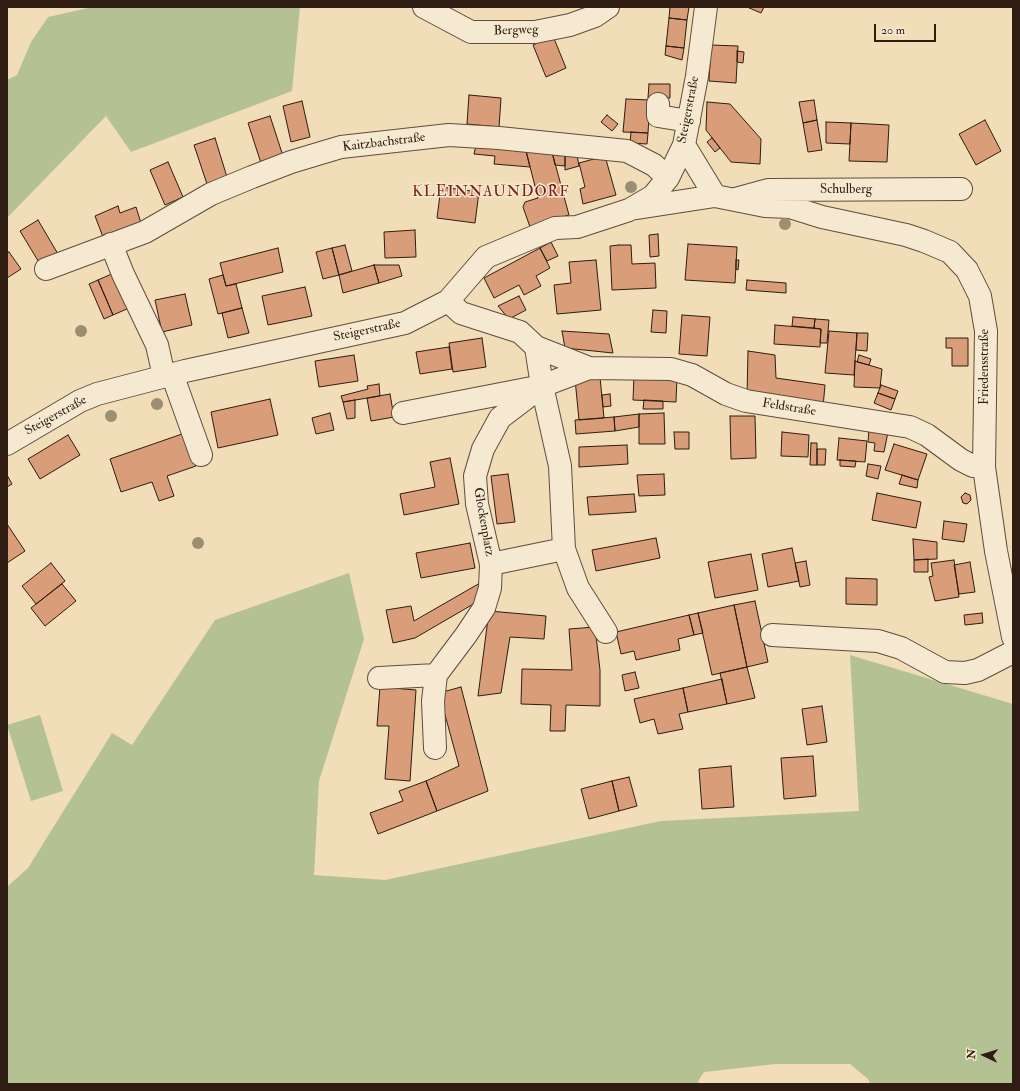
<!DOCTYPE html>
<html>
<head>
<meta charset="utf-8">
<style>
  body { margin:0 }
  #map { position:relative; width:1020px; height:1091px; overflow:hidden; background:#f1ddb8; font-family:"IM FELL Double Pica",serif }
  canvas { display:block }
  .frame { position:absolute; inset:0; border:8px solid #2f1c12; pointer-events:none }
  .north { position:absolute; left:964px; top:1035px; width:40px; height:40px; -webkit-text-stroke:3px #f6e9d1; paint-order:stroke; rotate:274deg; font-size:11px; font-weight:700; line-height:16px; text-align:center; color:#2f1c12 }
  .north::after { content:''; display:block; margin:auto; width:14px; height:18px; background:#2f1c12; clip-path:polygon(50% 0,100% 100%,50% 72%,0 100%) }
  .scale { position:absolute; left:874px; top:24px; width:62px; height:18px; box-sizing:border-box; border:2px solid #2f1c12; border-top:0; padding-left:5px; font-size:12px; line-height:14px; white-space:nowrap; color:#2f1c12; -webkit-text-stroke:3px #f6e9d1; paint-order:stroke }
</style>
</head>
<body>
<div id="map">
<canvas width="1020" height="1091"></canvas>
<div class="frame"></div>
<div class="north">N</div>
<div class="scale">20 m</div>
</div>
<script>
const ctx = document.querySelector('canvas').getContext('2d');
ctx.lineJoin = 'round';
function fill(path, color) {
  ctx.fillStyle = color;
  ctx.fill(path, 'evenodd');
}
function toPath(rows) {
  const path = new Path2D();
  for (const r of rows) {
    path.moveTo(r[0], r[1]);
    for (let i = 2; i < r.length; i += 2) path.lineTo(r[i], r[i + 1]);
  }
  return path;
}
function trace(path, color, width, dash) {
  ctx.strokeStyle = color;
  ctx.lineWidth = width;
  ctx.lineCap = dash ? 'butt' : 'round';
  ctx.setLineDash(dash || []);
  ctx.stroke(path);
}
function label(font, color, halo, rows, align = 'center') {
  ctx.font = font + ' "IM FELL Double Pica",serif';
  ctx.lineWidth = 3;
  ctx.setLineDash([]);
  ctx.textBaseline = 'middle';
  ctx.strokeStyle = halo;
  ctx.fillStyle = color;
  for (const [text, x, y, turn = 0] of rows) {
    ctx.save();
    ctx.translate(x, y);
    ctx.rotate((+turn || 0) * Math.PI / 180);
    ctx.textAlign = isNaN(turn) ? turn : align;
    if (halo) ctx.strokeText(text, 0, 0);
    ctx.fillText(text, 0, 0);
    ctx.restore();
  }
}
fill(toPath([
  [93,7,300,7,292,91,131,152,106,116,7,218,7,80,17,75,31,42,48,17],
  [349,573,364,639,319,781,314,875,385,880,661,821,859,811,850,655,1013,704,1013,1084,870,1084,868,1079,850,1064,776,1064,704,1072,698,1081,699,1084,7,1084,7,887,28,868,112,733,132,745,215,620],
  [40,715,63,791,31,801,7,725]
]), '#b4c293');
const building = toPath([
  [670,7,689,7,687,20,669,18,670,7],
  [747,7,764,7,761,13,747,7],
  [669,18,687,20,684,48,666,46,669,18],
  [553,36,566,68,546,77,533,45,553,36],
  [711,45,738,46,736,83,709,81,711,45],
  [666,46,684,48,682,60,665,55,666,46],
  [737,51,744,52,743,63,737,62,737,51],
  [649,84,670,84,670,98,648,98,649,84],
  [469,95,501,98,499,127,467,124,469,95],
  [626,99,650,100,648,133,623,132,626,99],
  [814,100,817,120,803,123,799,102,814,100],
  [302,101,310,137,291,142,283,106,302,101],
  [707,102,730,104,761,139,760,164,731,162,706,130,707,102],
  [607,115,618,124,612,131,601,122,607,115],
  [270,116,283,156,261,163,248,123,270,116],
  [817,120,822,150,808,152,803,123,817,120],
  [985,120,1001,151,976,165,959,134,985,120],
  [826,122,851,123,850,144,826,143,826,122],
  [851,123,889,125,887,162,849,161,851,123],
  [631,132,648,133,647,144,630,143,631,132],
  [215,138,227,177,207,184,194,145,215,138],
  [712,138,720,148,715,152,707,142,712,138],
  [476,145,526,151,530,167,494,164,495,156,474,154,476,145],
  [526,151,552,152,569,215,530,227,523,207,525,202,538,198,526,151],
  [552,152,565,154,565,166,555,165,552,152],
  [565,154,577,155,579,166,565,170,565,154],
  [605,156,616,195,583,204,580,189,585,187,579,163,605,156],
  [168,162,183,197,165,205,150,170,168,162],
  [441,187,479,192,475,223,437,218,441,187],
  [118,206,120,213,136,207,141,223,103,237,95,216,118,206],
  [38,220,58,254,40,264,20,231,38,220],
  [415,230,416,257,385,258,384,232,415,230],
  [658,234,659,256,650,257,649,235,658,234],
  [551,242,558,256,547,261,540,248,551,242],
  [688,244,737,247,735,283,685,280,688,244],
  [345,245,352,271,339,275,332,248,345,245],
  [619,245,631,245,632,264,655,263,656,288,612,290,610,246,619,245],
  [278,248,283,272,226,286,220,263,278,248],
  [332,248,339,275,323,279,316,252,332,248],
  [540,248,550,268,536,276,541,286,524,295,519,285,494,298,484,278,540,248],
  [9,252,21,269,7,278,7,253,9,252],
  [596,260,601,310,557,314,554,285,571,283,569,262,596,260],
  [736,260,739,260,738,270,736,269,736,260],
  [374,265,379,283,343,293,339,275,374,265],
  [374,265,399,265,402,276,379,283,374,265],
  [114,273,129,308,113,315,98,280,114,273],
  [223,275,226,286,236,284,242,308,218,314,209,279,223,275],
  [98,280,113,315,104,319,89,284,98,280],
  [747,280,786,283,786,293,746,290,747,280],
  [305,287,312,316,268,325,262,296,305,287],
  [185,294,192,325,162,332,155,300,185,294],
  [519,296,526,310,509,319,498,306,519,296],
  [242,308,249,333,228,338,222,313,242,308],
  [653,310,667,311,666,333,651,332,653,310],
  [682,315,710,317,707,356,679,354,682,315],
  [793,317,815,319,814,328,792,326,793,317],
  [815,319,829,320,827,343,820,343,821,329,814,328,815,319],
  [775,325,821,329,820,347,774,344,775,325],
  [562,331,609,334,613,353,565,348,562,331],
  [829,331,857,333,854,375,825,373,829,331],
  [857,333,868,333,867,351,856,350,857,333],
  [482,338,486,367,453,372,449,343,482,338],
  [946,338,968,338,968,366,952,366,952,348,946,348,946,338],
  [449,347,452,369,420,374,416,352,449,347],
  [748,351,775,355,776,378,825,385,823,407,747,397,748,351],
  [354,355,358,381,319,387,315,361,354,355],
  [859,355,871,359,869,365,857,362,859,355],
  [855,361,882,369,880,388,854,387,855,361],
  [634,375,677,377,676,402,633,400,634,375],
  [600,377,604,418,579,420,575,379,600,377],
  [379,384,380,396,343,402,341,396,368,389,367,386,379,384],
  [881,385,898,391,895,399,878,393,881,385],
  [878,393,895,399,891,410,874,403,878,393],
  [390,394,394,417,371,421,367,398,390,394],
  [610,394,611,406,603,407,602,395,610,394],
  [270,399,278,435,218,448,211,412,270,399],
  [355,400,355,418,347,419,343,402,355,400],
  [644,400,663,401,663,409,643,409,644,400],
  [330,413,334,430,316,434,312,418,330,413],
  [664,413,665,444,639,444,639,414,664,413],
  [639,414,639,427,615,431,614,417,639,414],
  [730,416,755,416,756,458,731,459,730,416],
  [614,417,615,431,576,434,575,420,614,417],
  [869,429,888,432,884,452,874,451,875,443,868,442,869,429],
  [674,432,689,432,689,449,675,449,674,432],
  [782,432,809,435,808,457,781,456,782,432],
  [185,433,196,466,167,476,174,496,159,501,152,482,121,492,110,459,185,433],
  [68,435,80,455,40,479,28,459,68,435],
  [839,438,867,441,865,462,837,460,839,438],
  [811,443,817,443,817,465,810,465,811,443],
  [894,444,927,454,918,480,885,470,894,444],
  [627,445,628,464,579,467,579,447,627,445],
  [817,449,826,449,825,465,817,465,817,449],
  [450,458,459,504,404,515,400,494,435,487,430,462,450,458],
  [840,460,856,461,855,467,840,466,840,460],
  [868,464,881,466,878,479,866,476,868,464],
  [508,474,515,522,497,524,491,476,508,474],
  [664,474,665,495,639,496,637,475,664,474],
  [7,475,12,484,7,487,7,475],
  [902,475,918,480,917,488,899,484,902,475],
  [877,493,921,502,916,528,872,520,877,493],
  [965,493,970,495,971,500,967,504,963,503,961,497,965,493],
  [634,494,636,512,589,515,587,497,634,494],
  [944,521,967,524,964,542,942,539,944,521],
  [7,524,25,551,7,563,7,524],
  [656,538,660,558,596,571,592,550,656,538],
  [913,539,937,542,937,559,914,560,913,539],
  [470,543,475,568,421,578,416,553,470,543],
  [792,548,799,581,768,587,762,554,792,548],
  [751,554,758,590,715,598,708,562,751,554],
  [928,559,928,572,914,572,914,560,928,559],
  [954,560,959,597,935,601,929,577,933,576,931,563,954,560],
  [806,561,810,585,800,587,795,563,806,561],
  [970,562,975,592,959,594,954,565,970,562],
  [51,563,65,581,36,604,22,586,51,563],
  [846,578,877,579,877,605,846,604,846,578],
  [480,583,482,599,415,638,393,643,386,610,411,606,414,621,480,583],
  [62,584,76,601,45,626,31,608,62,584],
  [755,601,768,662,747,667,734,605,755,601],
  [734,605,747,667,712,675,698,613,734,605],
  [489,611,546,616,544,639,510,637,501,693,478,696,489,611],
  [698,613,703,633,694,635,689,615,698,613],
  [982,613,983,623,965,625,964,615,982,613],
  [689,615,694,635,678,639,680,650,636,660,634,651,621,654,616,632,689,615],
  [595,627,600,670,600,706,566,705,565,731,550,731,551,705,521,704,522,669,572,670,569,629,595,627],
  [747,667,755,698,727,704,720,673,747,667],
  [635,672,639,688,625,691,622,675,635,672],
  [722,679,727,704,688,712,683,688,722,679],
  [380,687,416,690,410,781,385,779,389,726,377,726,380,687],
  [461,687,488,791,437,811,426,781,459,766,439,693,461,687],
  [683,688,688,712,679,714,683,729,658,734,654,719,640,723,634,699,683,688],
  [822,706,827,742,807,745,802,709,822,706],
  [813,756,816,796,784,799,781,758,813,756],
  [731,766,734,807,702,809,699,769,731,766],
  [629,777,637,806,619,811,612,781,629,777],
  [426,781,437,811,378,834,370,813,403,801,399,791,426,781],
  [612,781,619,811,589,819,581,789,612,781]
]);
fill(building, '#d99d79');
trace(building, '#2f1c12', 1);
const minor = toPath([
  [424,7,471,32,535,32,570,25,595,16,608,7],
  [658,104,658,116,689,121],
  [684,145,715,196],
  [735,199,768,190,961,189],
  [637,208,715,196,765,206,790,207,822,217,906,235,924,241,950,252,967,270,980,296,986,331,984,467,996,551,1013,637],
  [111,244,123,274,157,345,164,376],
  [46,269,145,232,211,194,252,177,291,162,341,147,449,135,499,138,627,151,654,165,668,178],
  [448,301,461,313,520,332,536,347,589,368,671,369,692,375,726,394,746,401,910,427,927,435,961,460,973,466,984,467],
  [536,347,542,386,560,466,564,549,578,588,606,632],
  [172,374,201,455],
  [542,386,500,418,483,449,475,476,477,504,491,564,564,549],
  [403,413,542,386,589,368],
  [7,444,80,401,97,394,185,371,405,323,448,301,486,257,555,228,577,227,629,210,653,196,668,178,684,145,697,76,706,7],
  [772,635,878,641,901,648,945,672,965,673,978,670,1013,652],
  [436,675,466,635,484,608,490,588,491,564],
  [379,678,436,675,433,701,435,748]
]);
trace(minor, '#604c3c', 24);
trace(minor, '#f6e9d1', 22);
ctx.fillStyle = '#9c8e72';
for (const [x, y] of [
  [631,187],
  [785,224],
  [81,331],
  [157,404],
  [111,416],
  [198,543]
]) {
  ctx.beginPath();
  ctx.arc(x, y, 6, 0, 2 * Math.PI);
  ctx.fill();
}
label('13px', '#2f1c12', '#f6e9d1', [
  ["Bergweg",516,31,-2],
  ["Steigerstraße",689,110,-79],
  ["Kaitzbachstraße",384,143,-7],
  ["Schulberg",846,190],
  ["Steigerstraße",367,331,-12],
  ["Friedensstraße",985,367,-90],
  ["Feldstraße",789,408,9],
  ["Steigerstraße",56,416,-29],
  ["Glockenplatz",483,522,80]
]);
ctx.letterSpacing = '1px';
label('15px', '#7a1f14', '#f6e9d1', [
  ["KLEINNAUNDORF",491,193]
]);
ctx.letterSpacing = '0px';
</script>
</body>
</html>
